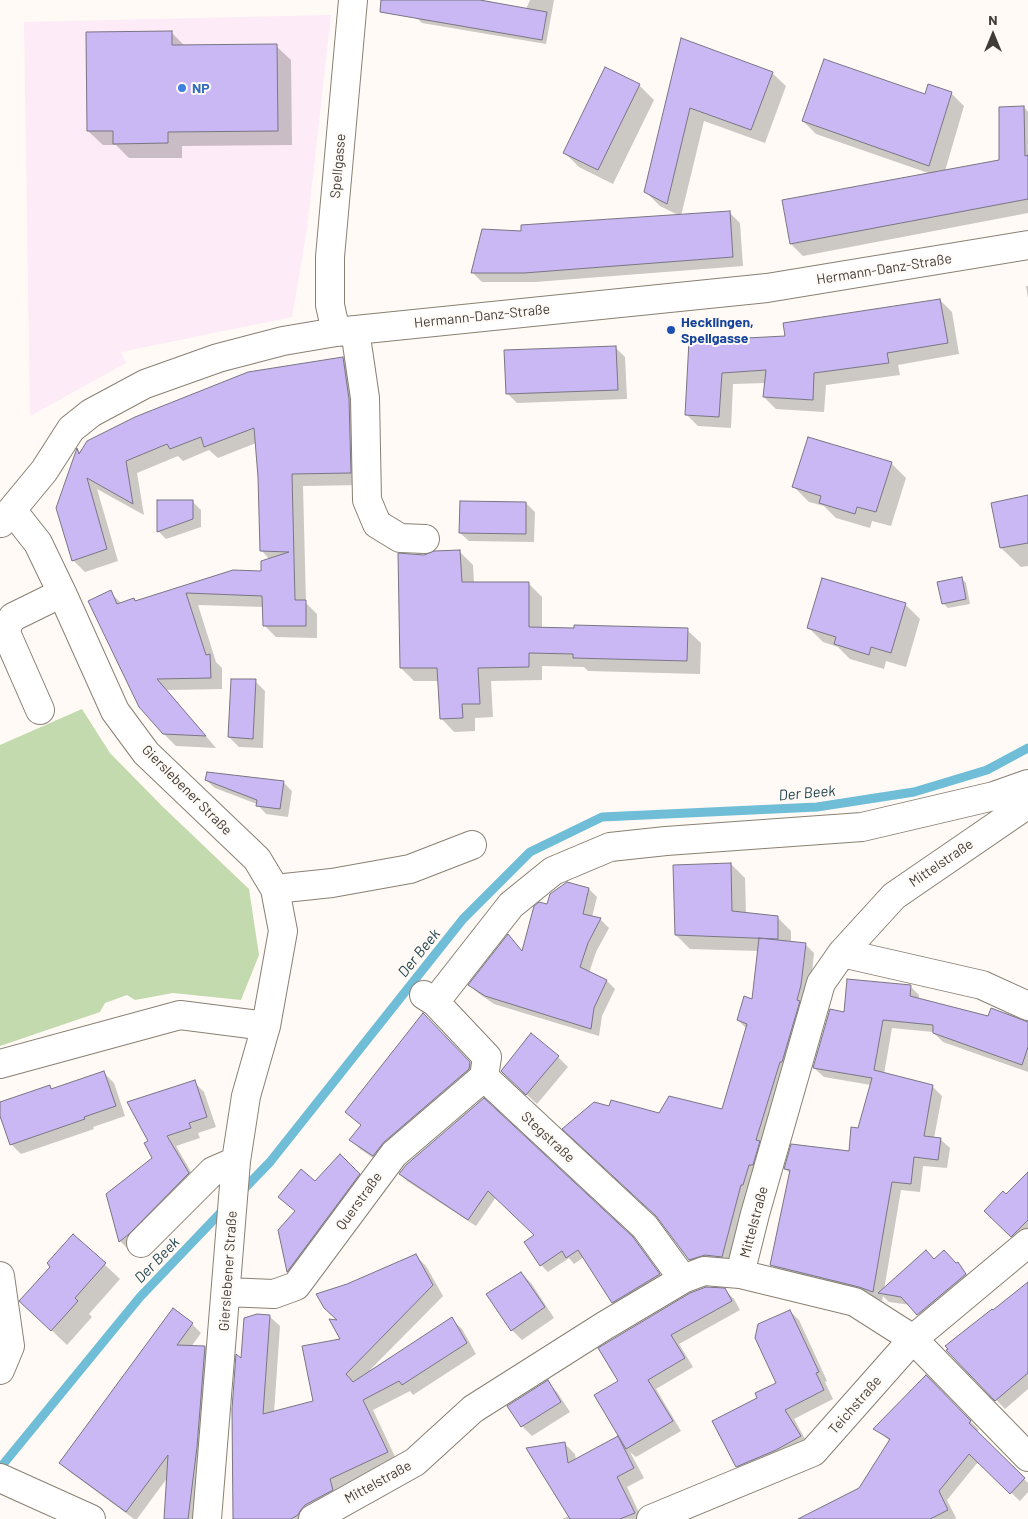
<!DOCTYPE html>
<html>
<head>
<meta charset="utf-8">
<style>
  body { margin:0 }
  #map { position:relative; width:1028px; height:1519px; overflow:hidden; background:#fffaf5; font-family:Barlow,sans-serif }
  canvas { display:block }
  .north { position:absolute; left:968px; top:10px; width:50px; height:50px; -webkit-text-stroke:4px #fffaf5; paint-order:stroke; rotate:0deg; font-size:14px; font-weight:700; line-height:20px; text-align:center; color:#403c37 }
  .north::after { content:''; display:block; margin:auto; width:18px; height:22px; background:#403c37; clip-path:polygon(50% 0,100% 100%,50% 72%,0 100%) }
</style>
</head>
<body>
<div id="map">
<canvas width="1028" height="1519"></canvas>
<div class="north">N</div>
</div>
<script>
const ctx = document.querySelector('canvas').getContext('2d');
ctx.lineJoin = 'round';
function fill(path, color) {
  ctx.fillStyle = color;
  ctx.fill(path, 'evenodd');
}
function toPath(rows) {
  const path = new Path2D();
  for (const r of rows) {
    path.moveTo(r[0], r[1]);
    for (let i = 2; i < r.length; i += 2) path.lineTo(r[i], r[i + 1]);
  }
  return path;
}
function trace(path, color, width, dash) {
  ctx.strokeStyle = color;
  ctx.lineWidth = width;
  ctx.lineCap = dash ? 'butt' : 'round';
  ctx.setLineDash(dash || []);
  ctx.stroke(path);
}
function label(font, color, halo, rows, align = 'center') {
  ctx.font = font + ' Barlow,sans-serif';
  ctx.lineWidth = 4;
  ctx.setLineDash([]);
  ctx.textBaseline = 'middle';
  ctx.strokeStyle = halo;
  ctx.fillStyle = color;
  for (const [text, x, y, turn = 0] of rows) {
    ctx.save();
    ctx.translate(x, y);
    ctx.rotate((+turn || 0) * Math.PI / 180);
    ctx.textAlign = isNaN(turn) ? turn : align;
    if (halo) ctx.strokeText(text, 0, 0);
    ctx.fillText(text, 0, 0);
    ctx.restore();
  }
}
fill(toPath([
  [331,15,307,229,292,317,121,352,126,363,30,416,24,22]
]), '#fdebf7');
fill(toPath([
  [82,709,110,753,162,806,249,889,259,955,241,1000,173,993,135,1000,127,995,105,1003,100,1012,0,1046,0,745]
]), '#c2daad');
fill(toPath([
  [420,0,473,0,526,9,530,0,554,0,546,44,422,23,417,18],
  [171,32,185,46,276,46,291,60,292,145,182,146,182,158,129,158,116,145,103,145,88,131],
  [682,40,772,73,786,86,765,143,704,121,681,216,730,213,740,223,743,266,535,282,482,282,472,272,523,232,680,216,660,206,646,192],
  [639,85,654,100,613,184,579,167,565,153],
  [951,93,964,106,945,171,1001,161,1024,107,1028,112,1028,213,803,256,791,244,931,174,816,134,803,121,926,96],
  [1026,286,1028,286,1028,298],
  [940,300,952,312,959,354,898,365,900,375,826,385,824,412,776,409,764,397,766,383,733,384,731,428,698,426,686,414,690,342,786,337],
  [615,347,625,357,627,399,517,403,507,393],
  [343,358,355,371,362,485,303,486,306,603,317,614,317,638,276,637,264,625,264,607,198,605,216,662,222,668,222,689,167,690,216,748,176,746,164,734,110,592,122,604,134,599,136,602,262,572,270,560,262,551,256,443,218,458,209,450,183,461,178,456,137,473,144,515,97,489,118,561,85,572,73,560,57,508,78,450,81,453],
  [891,463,906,478,891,526,872,521,870,528,836,518,824,506,809,502,794,487],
  [1028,497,1028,566,1021,567,1001,548],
  [192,501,201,510,201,527,166,539,158,531],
  [526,503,535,512,534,542,469,541,460,533],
  [460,552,473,565,474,583,528,583,542,597,542,629,687,630,701,643,700,674,588,671,584,667,542,666,542,680,491,681,493,717,475,718,475,731,454,732,441,718,439,681,414,681,401,668,425,556],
  [961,578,966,583,970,604,948,608,943,603],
  [905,604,920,619,906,667,886,661,884,669,850,659,838,647,823,642,808,627],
  [255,681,265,691,263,748,239,747,229,737],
  [206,780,283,782,292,791,288,817,266,814,257,804,215,788],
  [731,864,745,878,746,914,777,917,791,931,791,943,805,944,814,953,810,994,731,1265,698,1268,690,1259,610,1107,660,1114,723,1111,747,1029,738,1020,753,1000,759,951,690,949,676,935],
  [567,883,589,889,597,897,592,917,600,919,609,928,596,952,589,973,607,981,615,989,602,1016,599,1036,494,1004,478,993,470,985,516,944,523,952,548,906,551,894],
  [910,986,919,995,919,1000,989,1017,1028,1023,1028,1072,943,1042,933,1032,892,1028,884,1074,932,1086,942,1096,934,1138,940,1139,950,1148,947,1168,923,1166,920,1192,901,1190,884,1290,935,1260,958,1264,975,1284,928,1323,911,1305,889,1302,883,1296,882,1301,869,1296,781,1274,772,1265,791,1174,785,1169,850,1152,859,1129,871,1085,824,1077,814,1068,845,1014],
  [423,1015,479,1072,382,1164,360,1149,351,1140,362,1126,346,1112],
  [558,1057,568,1067,537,1104,512,1081],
  [104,1073,114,1083,125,1116,93,1127,94,1129,21,1154,11,1144,0,1112,0,1104,49,1087,52,1090],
  [194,1082,204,1092,216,1127,198,1133,200,1138,176,1146,198,1184,139,1243,130,1251,120,1241,154,1158],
  [484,1100,632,1238,640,1246,666,1282,620,1309,613,1302,584,1257,574,1264,569,1258,548,1272,541,1265,536,1236,496,1197,476,1226,407,1181,400,1174],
  [340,1156,368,1184,297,1280,288,1272,279,1231,296,1212,315,1183],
  [1028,1174,1028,1238,1021,1245,986,1211,1007,1196],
  [73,1235,120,1279,89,1314,92,1317,67,1345,21,1301,52,1267],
  [416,1256,426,1266,443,1296,369,1371,452,1319,462,1329,476,1354,413,1395,410,1391,373,1410,398,1463,312,1519,234,1519,242,1360,269,1316,280,1326,274,1413,314,1402,342,1340,338,1321,347,1285],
  [521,1273,531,1283,554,1318,522,1340,512,1330],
  [1028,1284,1028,1389,1005,1409,948,1350],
  [725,1290,734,1299,740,1310,679,1344,693,1367,656,1389,681,1431,636,1457,630,1452,644,1478,627,1487,642,1519,562,1519,569,1516,564,1443,575,1454,576,1460,618,1438,623,1444,620,1382,600,1349],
  [790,1311,799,1320,827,1381,825,1382,833,1399,794,1419,809,1446,746,1475,737,1466,758,1399,778,1384],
  [192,1324,201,1333,191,1347,205,1347,214,1356,198,1519,165,1519,168,1477,137,1519,134,1519,70,1472,61,1463],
  [926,1377,979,1430,976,1432,1028,1483,1028,1492,1020,1501,978,1462,947,1500,956,1518,955,1519,836,1519,860,1489,890,1441,875,1429],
  [547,1382,557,1392,570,1412,532,1436,522,1426]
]), '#0003');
trace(toPath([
  [240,1193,270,1162,463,919,530,852,602,817,817,807,914,792,987,770,1028,748],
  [0,1468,140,1297,225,1208]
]), '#6fbdd7', 9);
const building = toPath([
  [381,0,480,0,547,12,542,40,380,12,381,0],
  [172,31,172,45,277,44,278,131,168,132,168,143,113,144,113,131,87,131,86,32,172,31],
  [681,38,773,72,751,130,690,108,667,204,644,192,681,38],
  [824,59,925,94,928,84,952,92,929,166,802,121,824,59],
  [605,67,640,84,598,170,563,153,605,67],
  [1024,106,1025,156,1028,155,1028,199,790,244,782,200,999,160,999,107,1024,106],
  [730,211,733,257,524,273,471,273,482,229,521,231,521,225,730,211],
  [940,299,948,343,887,353,889,363,814,373,813,400,763,397,766,370,722,373,719,417,685,415,689,341,785,336,783,323,940,299],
  [616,346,618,390,506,394,504,350,616,346],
  [343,357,349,399,351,473,292,474,295,600,306,600,306,626,263,626,262,596,186,593,206,655,210,654,211,678,157,679,206,736,163,734,139,707,88,601,111,590,117,604,134,598,135,601,233,570,261,571,261,561,289,552,260,551,258,477,254,428,204,447,201,437,170,449,167,444,126,461,133,504,87,478,107,549,72,561,56,508,77,448,79,454,87,441,135,417,248,372,343,357],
  [808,437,892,462,876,512,857,507,855,514,819,503,821,496,792,487,808,437],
  [1028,495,1028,543,1000,548,991,503,1028,495],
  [157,500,193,500,193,519,157,532,157,500],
  [460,501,526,502,526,534,459,533,460,501],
  [460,550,462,582,529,582,529,627,574,628,574,625,688,628,687,661,573,658,573,654,529,653,529,667,478,668,480,704,462,704,463,718,440,719,437,668,400,668,398,553,424,555,434,551,460,550],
  [962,577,966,599,942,604,937,582,962,577],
  [822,578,906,603,891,653,871,647,869,655,834,644,836,637,807,628,822,578],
  [231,679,256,679,253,739,228,737,231,679],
  [207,772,284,781,280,809,256,806,257,800,205,780,207,772],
  [731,863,732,911,778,916,778,939,675,935,673,865,731,863],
  [567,882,589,888,583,914,601,918,588,943,580,967,607,980,594,1008,591,1029,485,996,468,985,508,934,522,951,534,906,539,902,547,904,550,894,567,882],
  [759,938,806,943,801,985,797,1000,800,1001,782,1062,780,1062,756,1140,760,1141,753,1165,749,1165,743,1185,741,1185,722,1257,705,1255,689,1260,656,1216,562,1129,594,1102,609,1106,611,1100,659,1113,669,1096,722,1109,747,1024,737,1020,744,996,752,999,759,938],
  [847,979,911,985,910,996,988,1016,991,1008,1028,1022,1028,1047,1022,1065,933,1033,933,1025,883,1020,874,1070,933,1085,924,1136,941,1138,938,1160,914,1157,911,1184,892,1182,873,1292,859,1287,770,1265,790,1170,784,1169,791,1144,849,1151,851,1127,858,1128,872,1078,813,1068,830,1009,844,1012,847,979],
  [423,1013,470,1062,469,1069,384,1142,373,1156,349,1140,361,1125,345,1112,423,1013],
  [531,1033,559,1056,526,1095,501,1071,531,1033],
  [104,1071,116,1106,84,1117,85,1119,10,1145,0,1116,0,1102,50,1085,51,1089,104,1071],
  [195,1080,207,1117,189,1123,191,1128,167,1136,189,1173,129,1234,119,1242,106,1194,152,1158,144,1143,148,1141,127,1102,195,1080],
  [484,1098,633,1237,660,1274,612,1303,578,1250,566,1258,562,1251,540,1266,524,1242,534,1235,488,1191,468,1220,399,1174,406,1165,484,1098],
  [340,1154,360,1174,287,1272,278,1230,295,1211,278,1197,301,1169,315,1181,340,1154],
  [1028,1172,1028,1220,1011,1237,984,1211,1003,1191,1006,1194,1028,1172],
  [73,1234,106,1263,75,1298,78,1301,51,1331,19,1301,50,1267,47,1263,73,1234],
  [926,1250,934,1259,944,1250,956,1263,958,1262,966,1274,917,1315,901,1297,878,1293,926,1250],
  [416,1254,433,1285,346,1374,353,1382,452,1317,467,1343,402,1385,399,1381,363,1400,388,1452,330,1479,333,1490,305,1505,300,1511,298,1515,291,1519,233,1519,232,1409,236,1354,241,1358,244,1318,257,1314,270,1315,263,1414,313,1401,302,1346,340,1339,329,1319,337,1320,324,1308,316,1294,347,1284,416,1254],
  [521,1272,545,1307,511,1331,486,1294,521,1272],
  [1028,1282,1028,1373,995,1401,946,1350,948,1349,945,1346,992,1309,993,1310,1028,1282],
  [706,1287,725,1288,732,1301,671,1335,685,1358,648,1380,673,1421,626,1449,594,1395,618,1381,598,1348,690,1293,706,1287],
  [173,1308,193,1323,177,1345,205,1346,197,1447,188,1519,164,1519,168,1455,126,1512,59,1463,173,1308],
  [790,1310,819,1372,816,1373,824,1390,785,1410,801,1436,776,1450,736,1467,712,1421,757,1398,755,1393,776,1383,755,1338,758,1324,790,1310],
  [926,1375,971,1421,969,1423,1025,1478,1010,1494,969,1454,939,1491,948,1510,930,1519,798,1519,859,1488,890,1439,873,1429,926,1375],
  [548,1380,561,1402,521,1427,507,1406,548,1380],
  [618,1436,634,1468,617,1477,635,1513,620,1519,570,1519,526,1448,565,1442,568,1463,618,1436]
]);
fill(building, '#cab8f4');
trace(building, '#797583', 1);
const minor = toPath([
  [355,330,365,398,367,500,377,524,400,538,425,539],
  [336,332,330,305,330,257,353,0],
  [12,510,38,543,62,593,115,711,146,753,257,859,275,889,283,931,266,1026,246,1096,236,1161,207,1519],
  [1,523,44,471,71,429,91,413,145,384,218,358,283,341,336,332,767,288,1028,245],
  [40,710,7,635,7,625,13,617,62,593],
  [275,889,332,883,410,869,472,845],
  [842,953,982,985,1028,1006],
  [424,995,435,1002,487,1057,484,1077,645,1227,683,1279],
  [435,1002,511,905,553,871,610,847,666,841,862,827,994,796,1028,784],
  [0,1064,180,1015,266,1026],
  [141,1243,213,1171,236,1161],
  [740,1274,755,1214,821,983,842,953,894,896,1028,804],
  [0,1276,10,1346,0,1370],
  [226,1292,274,1294,296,1286,394,1154,484,1077],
  [0,1478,91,1519],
  [313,1519,415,1462,473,1409,604,1326,683,1279,704,1271,740,1274,855,1302,913,1339,1028,1457],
  [651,1519,813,1452,913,1339,1028,1243]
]);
trace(minor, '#898074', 30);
trace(minor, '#fff', 28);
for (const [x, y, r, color] of [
  [182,88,5,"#3f7fe0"],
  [671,330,5,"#1a4fb4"]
]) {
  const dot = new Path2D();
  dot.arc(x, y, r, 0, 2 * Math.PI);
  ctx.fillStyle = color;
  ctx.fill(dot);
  trace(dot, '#fffaf5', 2);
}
label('bold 14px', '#366cbe', '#fffaf5', [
  ["NP",192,88]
], 'left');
label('14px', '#403c37', '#fffaf5', [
  ["Spellgasse",338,166,-85],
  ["Hermann-Danz-Straße",884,269,-9],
  ["Hermann-Danz-Straße",482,316,-6],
  ["Gierslebener Straße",187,790,45],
  ["Mittelstraße",941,863,-34],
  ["Stegstraße",548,1137,43],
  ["Querstraße",359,1201,-54],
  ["Mittelstraße",754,1222,-75],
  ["Gierslebener Straße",228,1271,-86],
  ["Teichstraße",855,1405,-49],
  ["Mittelstraße",378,1482,-29]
]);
label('bold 14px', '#164399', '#fffaf5', [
  ["Hecklingen,",681,322],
  ["Spellgasse",681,338]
], 'left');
label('italic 15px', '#193e49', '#fffaf5', [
  ["Der Beek",807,793,-5],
  ["Der Beek",419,953,-51],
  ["Der Beek",157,1260,-46]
]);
</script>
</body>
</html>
